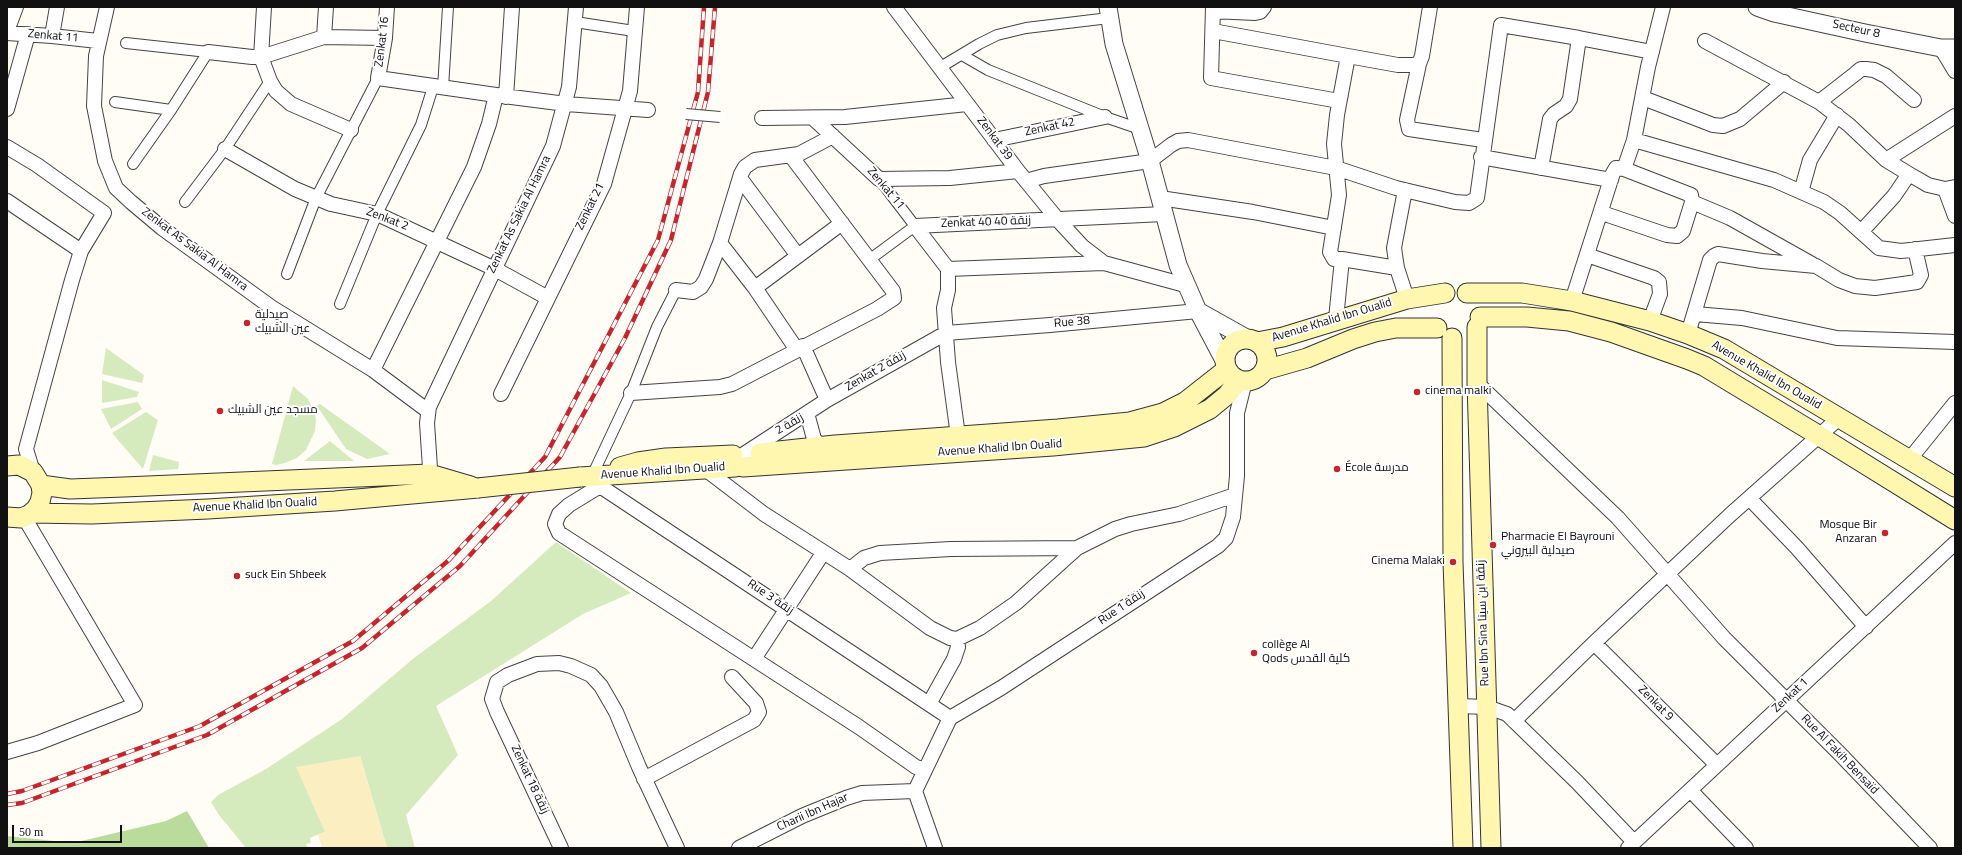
<!DOCTYPE html>
<html>
<head>
<meta charset="utf-8">
<style>
  body { margin:0 }
  #map { position:relative; width:1962px; height:855px; overflow:hidden; background:#fffdf5; font-family:Georgia,serif }
  canvas { display:block }
  .frame { position:absolute; inset:0; border:8px solid #111; pointer-events:none }
  .scale { position:absolute; left:12px; top:825px; width:110px; height:18px; box-sizing:border-box; border:2px solid #111; border-top:0; padding-left:5px; font-size:12px; line-height:14px; white-space:nowrap; color:#111; -webkit-text-stroke:3px #fff; paint-order:stroke }
</style>
</head>
<body>
<div id="map">
<canvas width="1962" height="855"></canvas>
<div class="frame"></div>
<div class="scale">50 m</div>
</div>
<script>
const ctx = document.querySelector('canvas').getContext('2d');
ctx.lineJoin = 'round';
function fill(path, color) {
  ctx.fillStyle = color;
  ctx.fill(path, 'evenodd');
}
function toPath(rows) {
  const path = new Path2D();
  for (const r of rows) {
    if (r.length === 3) {
      path.moveTo(r[0] + r[2], r[1]);
      path.arc(r[0], r[1], r[2], 0, 2 * Math.PI);
      continue;
    }
    path.moveTo(r[0], r[1]);
    for (let i = 2; i < r.length; i += 2) path.lineTo(r[i], r[i + 1]);
  }
  return path;
}
function trace(path, color, width, dash) {
  ctx.strokeStyle = color;
  ctx.lineWidth = width;
  ctx.lineCap = dash ? 'butt' : 'round';
  ctx.setLineDash(dash || []);
  ctx.stroke(path);
}
function label(font, color, halo, rows, align = 'center') {
  ctx.font = font + ' Georgia,Cairo,serif';
  ctx.lineWidth = 4;
  ctx.setLineDash([]);
  ctx.textBaseline = 'middle';
  ctx.strokeStyle = halo;
  ctx.fillStyle = color;
  for (const [text, x, y, turn = 0] of rows) {
    ctx.save();
    ctx.translate(x, y);
    ctx.rotate((+turn || 0) * Math.PI / 180);
    ctx.textAlign = isNaN(turn) ? turn : align;
    if (halo) ctx.strokeText(text, 0, 0);
    ctx.fillText(text, 0, 0);
    ctx.restore();
  }
}
fill(toPath([
  [106,348,144,375,142,383,102,374],
  [102,380,139,392,137,397,102,403],
  [293,386,308,399,313,409,316,419,315,431,306,450,297,458,285,463,276,465,272,464],
  [138,402,142,409,111,429,101,409],
  [320,404,390,454,367,459,346,449,317,406],
  [146,412,158,420,143,469,112,433],
  [330,441,354,461,304,461],
  [153,455,179,462,178,469,149,471],
  [556,542,631,593,583,614,436,706,458,755,406,815,415,848,387,848,360,756,325,832,310,838,311,843,306,844,308,848,246,848,219,815,211,802,218,795,266,769,342,719,414,658,491,601]
]), '#d5ebbd');
fill(toPath([
  [187,811,209,848,7,848,7,836,73,843,166,821]
]), '#b9dc9c');
fill(toPath([
  [360,756,387,848,322,848,318,834,325,832,296,767]
]), '#fbeec1');
const pedestrian = toPath([
  [575,22,634,31],
  [126,43,208,52,171,110,133,164],
  [962,55,988,70,1105,117,1140,129],
  [939,68,979,44,997,35,1026,28,1109,18],
  [443,88,448,7],
  [115,102,171,110],
  [185,202,225,149,270,81],
  [869,260,915,226,879,179],
  [287,274,316,198,378,78],
  [340,304,377,214,421,125,433,87],
  [592,476,631,393,657,327,676,290]
]);
const minor = toPath([
  [107,7,96,56,94,106,105,161,116,188,131,202,162,228,271,307,373,370,428,411],
  [264,7,261,57,270,81,276,91,291,104,351,130],
  [387,7,385,38,378,78,496,95,566,104,648,110],
  [894,7,1018,171,1058,220,1082,246,1104,263,1185,285],
  [1213,7,1211,78,1339,101],
  [1213,11,1255,13,1260,12,1264,7],
  [7,31,16,7],
  [1213,31,1348,56,1398,65,1413,65,1419,64,1422,56,1430,7],
  [7,33,52,36,98,41],
  [52,36,57,7],
  [324,37,326,7],
  [1705,41,1819,102,1849,125,1886,160,1909,174,1928,185,1945,189,1955,187],
  [1941,48,1955,71],
  [208,52,252,57,261,57,324,37,385,38],
  [1419,64,1407,120,1409,129,1483,140],
  [506,97,512,7],
  [1643,98,1713,125,1723,126,1740,119,1784,82],
  [1819,102,1855,74,1861,69,1866,69,1874,70,1886,76,1914,100],
  [7,109,28,34],
  [762,118,845,117,967,104],
  [813,118,879,179,950,178,1018,171],
  [994,140,1105,117],
  [1634,140,1774,180,1824,202,1840,213,1879,248,1901,251,1955,245],
  [7,147,37,165,104,213,81,251,72,280,26,449,33,472],
  [225,149,295,189,331,204,377,214,388,219,495,269,548,298],
  [1481,157,1611,180],
  [1886,160,1955,116],
  [1541,168,1550,119,1554,114,1566,106,1570,99,1579,38],
  [740,178,798,256],
  [1026,181,1044,176,1150,161,1171,145,1178,141,1188,140,1336,168,1396,188,1455,202,1469,203,1477,198,1501,25,1579,38,1652,52],
  [1945,189,1955,216],
  [1405,190,1394,248,1397,268,1407,299],
  [1801,192,1810,160,1837,115],
  [1160,198,1253,212,1334,228],
  [7,201,81,251],
  [1692,202,1730,218,1812,264],
  [1602,213,1667,235,1677,236,1683,231,1692,202,1691,195,1624,169],
  [915,226,1164,214],
  [915,226,948,269],
  [1861,232,1894,196,1909,174],
  [720,243,755,288,797,350],
  [1587,255,1654,278,1659,282,1660,294,1650,321],
  [1342,259,1397,268],
  [948,269,948,290,944,308,948,362,958,436],
  [948,269,1104,263],
  [755,288,842,223],
  [676,290,693,292,701,287,706,279,720,243,741,174,745,167,755,160,799,154,833,136],
  [1572,301,1613,173,1616,168,1624,169,1634,140,1648,67,1663,7],
  [1695,314,1742,318,1837,338,1955,342],
  [1336,319,1342,259,1334,259,1330,252,1339,195,1334,144,1337,115,1348,56],
  [1688,334,1710,260,1714,256,1718,254,1762,261,1816,266,1839,280,1855,286,1875,288,1917,282,1921,275,1915,249],
  [803,346,827,400],
  [373,370,474,167,489,124,496,95],
  [1477,383,1618,518,1724,638,1840,754,1930,848],
  [631,393,720,387,732,384,877,309,894,298,893,291,791,156],
  [501,394,604,184,630,91,637,7],
  [807,413,814,439,821,446],
  [744,454,827,400,946,333,1050,325,1198,311],
  [1909,460,1955,403],
  [705,469,764,514,850,569],
  [594,479,600,486,950,718],
  [431,483,427,423,429,407,553,146,569,87,576,7],
  [600,486,569,505,559,514,555,524,559,533,859,727,916,767,925,770],
  [1749,498,1797,548,1866,627],
  [1077,548,1016,603,980,628,957,639,950,638,930,628,850,569,864,558,880,553,951,549,1077,548,1115,529,1131,524,1179,514,1235,495],
  [1594,643,1717,765],
  [754,659,823,553],
  [929,704,954,659,958,647,957,639],
  [1458,706,1487,707,1507,714,1577,782,1634,842],
  [1514,721,1594,643,1730,515,1839,418],
  [7,752,38,743,135,705,24,517],
  [644,779,754,720,759,712,756,703,732,677],
  [915,791,950,718,1001,688,1218,546,1226,538,1233,517,1237,476,1237,413,1245,381],
  [915,791,935,848],
  [1691,791,1746,848],
  [561,848,497,712,492,699,497,682,508,675,537,664,559,663,571,666,591,675,601,686,616,712,639,767,677,848],
  [739,848,802,816,846,798,862,793,915,791],
  [1628,848,1955,543]
]);
const tertiary = toPath([
  [1108,7,1114,44,1150,161,1178,265,1198,311,1226,364],
  [1757,7,1774,13,1865,33,1941,48,1955,48],
  [1198,311,1248,339]
]);
const secondary = toPath([
  [1467,293,1522,293,1572,301,1650,321,1688,334,1724,349,1955,487],
  [1480,317,1527,317,1569,321,1611,332,1687,359,1704,366,1818,435,1955,520],
  [1477,327,1477,383,1491,848],
  [1452,338,1453,562,1463,848],
  [1246,360,21],
  [1257,342,1283,337,1407,299,1445,293],
  [1265,370,1307,358,1353,339,1375,332,1396,328,1437,328],
  [760,453,835,445,1058,429,1130,422,1163,413,1185,402,1227,369],
  [7,466,19,465,33,472,41,485,42,493,40,502,36,509,29,515,21,518,7,517],
  [620,467,638,462,666,458,733,455],
  [743,467,1053,446,1144,437,1174,427,1210,409,1227,395,1239,380],
  [580,477,735,467],
  [41,485,70,489,124,487,430,474,471,486],
  [31,513,92,514,208,509,335,501,478,488]
]);
trace(pedestrian, '#444', 12);
trace(minor, '#444', 16);
trace(tertiary, '#444', 19);
trace(secondary, '#333', 21);
trace(pedestrian, '#fff', 10);
trace(minor, '#fff', 14);
trace(tertiary, '#fff', 17);
trace(secondary, '#fff6b0', 19);
const rail = toPath([
  [7,794,22,791,200,726,353,641,449,560,545,457,658,240,698,92,704,7],
  [7,805,22,803,207,735,362,648,460,566,560,457,625,338,671,240,708,92,715,7]
]);
trace(rail, '#c4262e', 4.5);
trace(rail, '#fff', 3, [9]);
const pedestrianBridge = toPath([
  [686,114,720,117]
]);
const secondaryBridge = toPath([
  [478,488,580,477]
]);
trace(pedestrianBridge, '#444', 12, []);
trace(secondaryBridge, '#333', 21, []);
trace(pedestrianBridge, '#fff', 10);
trace(secondaryBridge, '#fff6b0', 19);
for (const [x, y, r, color] of [
  [247,323,4,"#c4262e"],
  [1417,392,4,"#c4262e"],
  [220,411,4,"#c4262e"],
  [1337,469,4,"#c4262e"],
  [1885,533,4,"#c4262e"],
  [1493,545,4,"#c4262e"],
  [1453,562,4,"#c4262e"],
  [237,576,4,"#c4262e"],
  [1254,653,4,"#c4262e"]
]) {
  const dot = new Path2D();
  dot.arc(x, y, r, 0, 2 * Math.PI);
  ctx.fillStyle = color;
  ctx.fill(dot);
  trace(dot, '#fff', 1.5);
}
label('12px', '#111', '#fff', [
  ["Secteur 8",1856,30,12],
  ["Zenkat 11",53,37,5],
  ["Zenkat 16",383,42,-83],
  ["Zenkat 42",1050,128,-12],
  ["Zenkat 39",994,139,53],
  ["Zenkat 11",885,189,50],
  ["Zenkat 21",591,207,-64],
  ["Zenkat As Sakia Al Hamra",520,215,-64],
  ["Zenkat 2",387,220,21],
  ["Zenkat 40 زنقة 40",986,223,-2],
  ["Zenkat As Sakia Al Hamra",194,250,37],
  ["Avenue Khalid Ibn Oualid",1332,321,-17],
  ["Rue 38",1072,323,-5],
  ["Zenkat 2 زنقة",876,372,-30],
  ["Avenue Khalid Ibn Oualid",1766,376,30],
  ["زنقة 2",790,425,-30],
  ["Avenue Khalid Ibn Oualid",1000,449,-4],
  ["Avenue Khalid Ibn Oualid",663,472,-4],
  ["Avenue Khalid Ibn Oualid",255,506,-3],
  ["Rue 3 زنقة",770,598,34],
  ["Rue 1 زنقة",1122,608,-34],
  ["Rue Ibn Sina زنقة ابن سينا",1484,623,-92],
  ["Zenkat 1",1791,696,-43],
  ["Zenkat 9",1655,704,45],
  ["Rue Al Fakih Bensaïd",1839,755,46],
  ["Zenkat 18 زنقة",529,780,65],
  ["Charii Ibn Hajar",813,813,-24]
]);
label('12px', '#111', '#fff', [
  ["صيدلية",255,316],
  ["عين الشبيك",255,330],
  ["cinema malki",1425,392],
  ["مسجد عين الشبيك",228,411],
  ["École مدرسة",1345,469],
  ["Mosque Bir",1877,526,"right"],
  ["Anzaran",1877,540,"right"],
  ["Pharmacie El Bayrouni",1501,538],
  ["صيدلية البيروني",1501,552],
  ["Cinema Malaki",1445,562,"right"],
  ["suck Ein Shbeek",245,576],
  ["collège Al",1262,646],
  ["Qods كلية القدس",1262,660]
], 'left');
</script>
</body>
</html>
